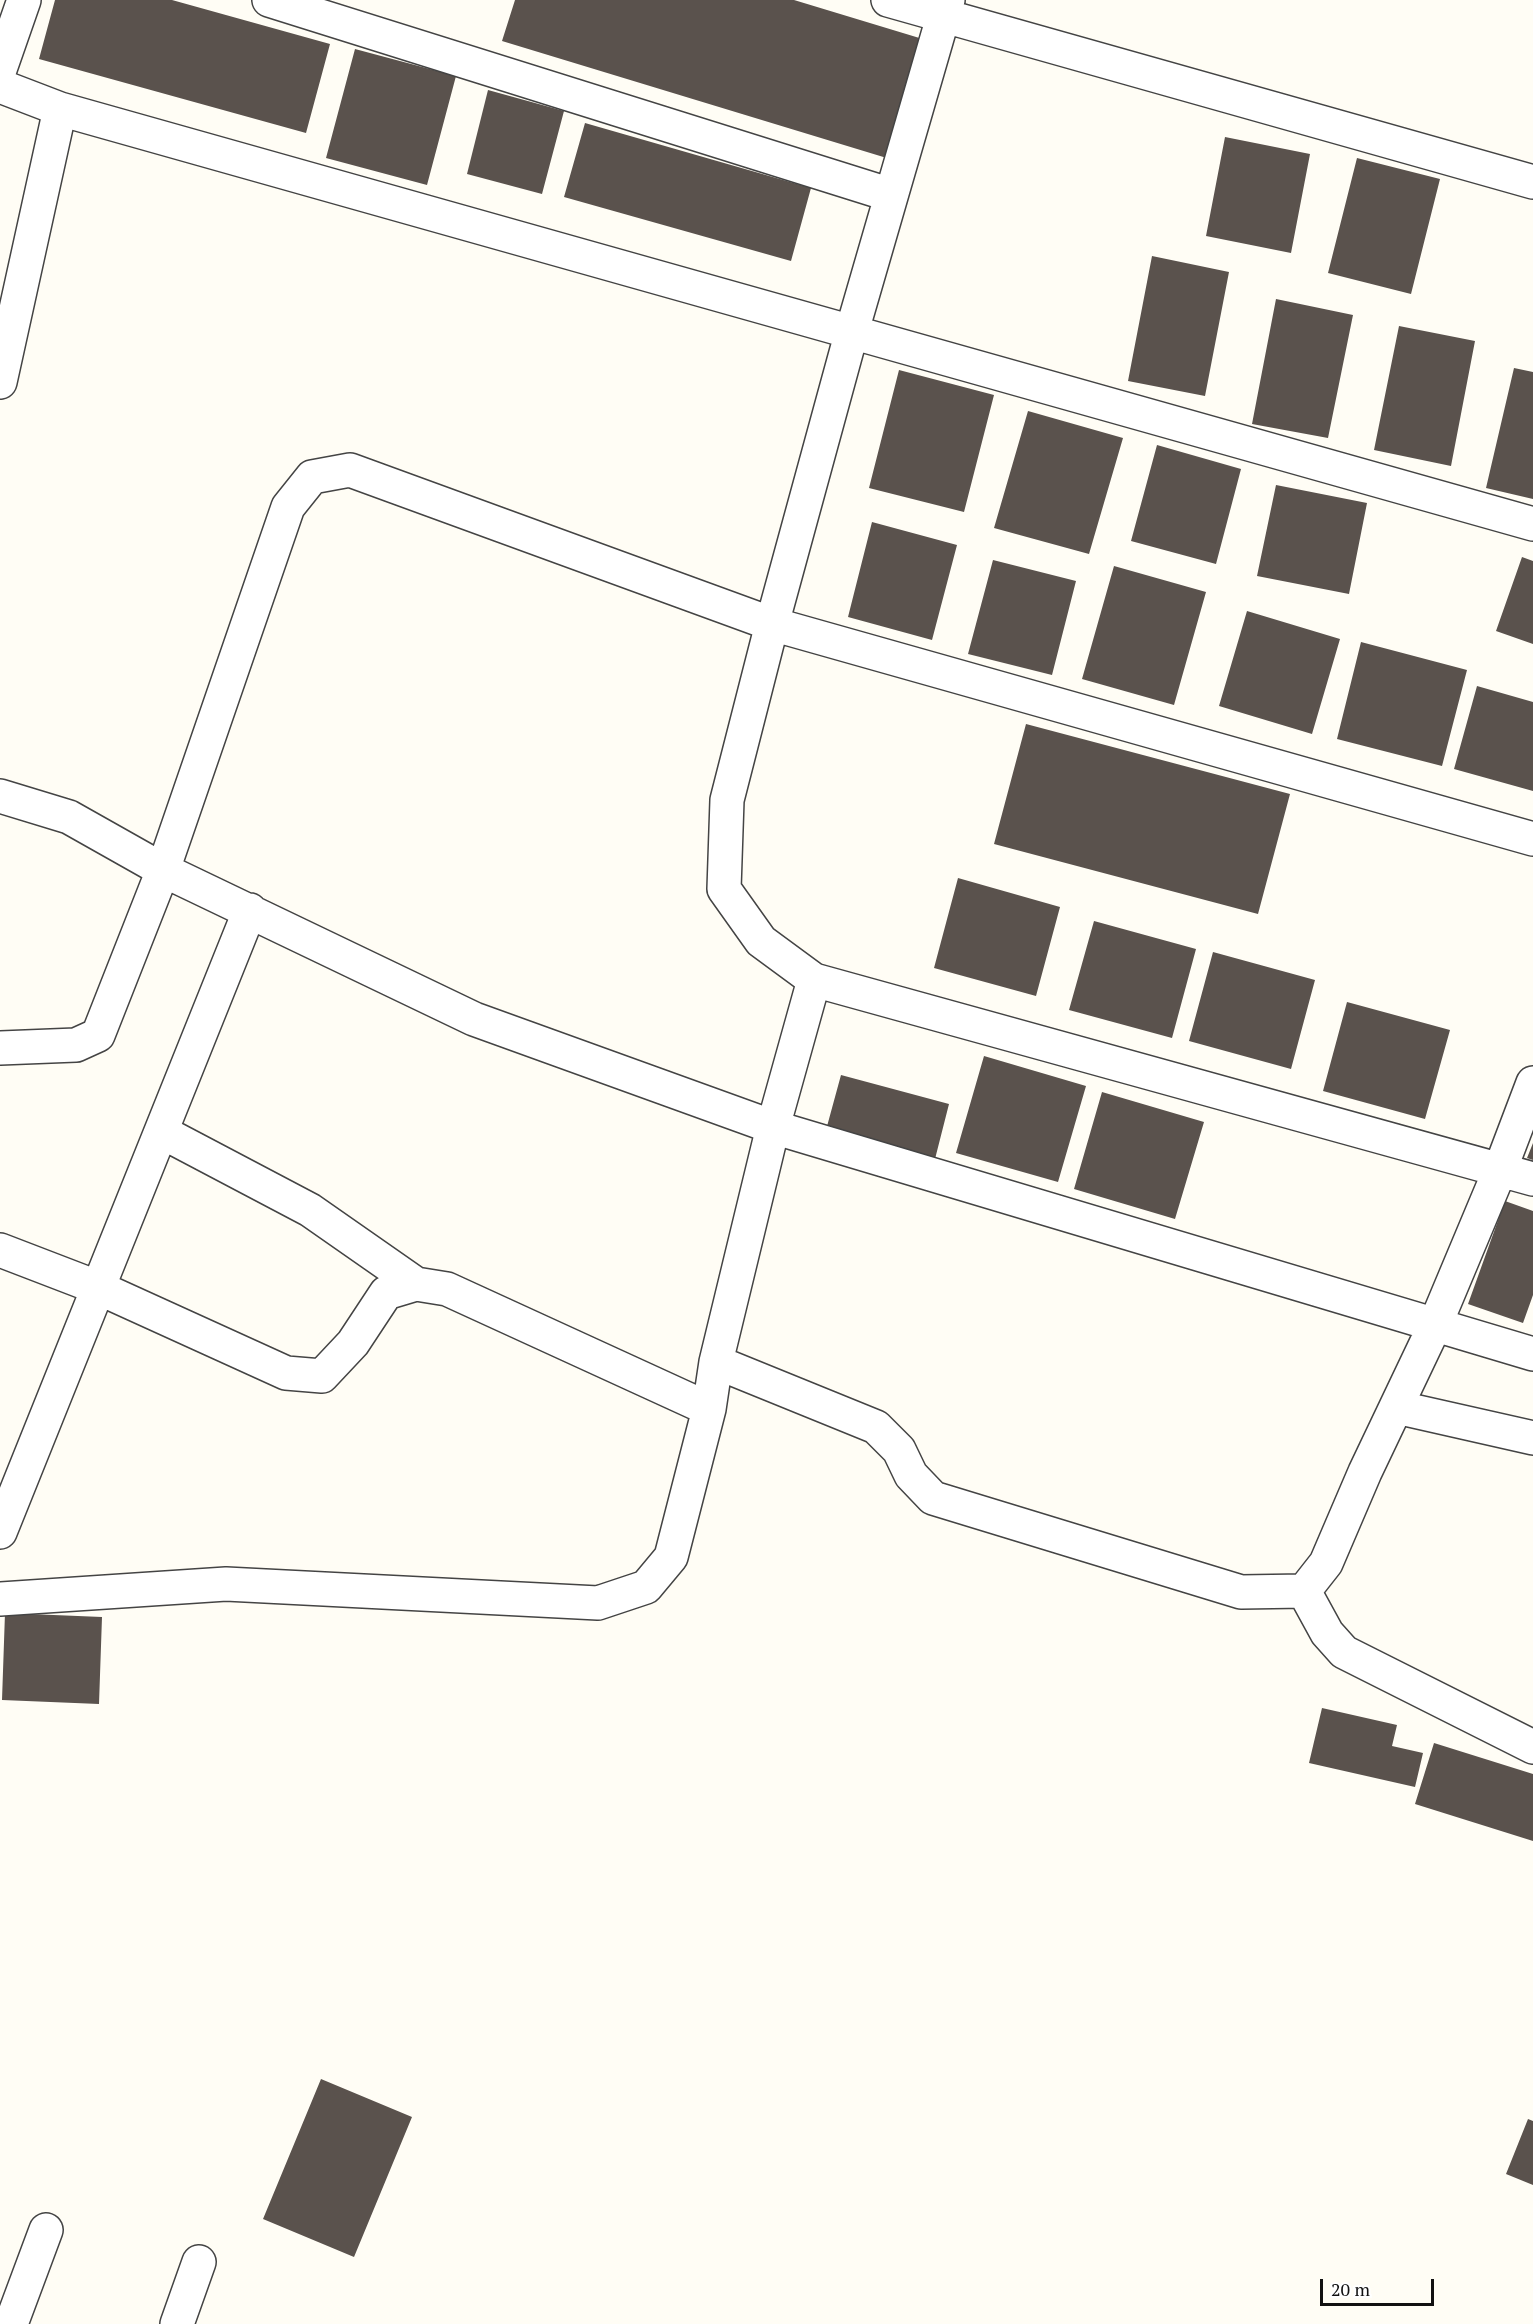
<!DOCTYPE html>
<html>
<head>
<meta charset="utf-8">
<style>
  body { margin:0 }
  #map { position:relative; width:1533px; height:2324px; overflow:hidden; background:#fffdf5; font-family:"PT Serif",serif }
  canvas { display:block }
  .scale { position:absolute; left:1320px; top:2279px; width:114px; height:27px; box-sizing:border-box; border:3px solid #111; border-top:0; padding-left:8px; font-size:18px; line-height:21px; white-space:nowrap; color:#111; -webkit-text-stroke:4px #fff; paint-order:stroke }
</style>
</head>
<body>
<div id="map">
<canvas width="1533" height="2324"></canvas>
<div class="scale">20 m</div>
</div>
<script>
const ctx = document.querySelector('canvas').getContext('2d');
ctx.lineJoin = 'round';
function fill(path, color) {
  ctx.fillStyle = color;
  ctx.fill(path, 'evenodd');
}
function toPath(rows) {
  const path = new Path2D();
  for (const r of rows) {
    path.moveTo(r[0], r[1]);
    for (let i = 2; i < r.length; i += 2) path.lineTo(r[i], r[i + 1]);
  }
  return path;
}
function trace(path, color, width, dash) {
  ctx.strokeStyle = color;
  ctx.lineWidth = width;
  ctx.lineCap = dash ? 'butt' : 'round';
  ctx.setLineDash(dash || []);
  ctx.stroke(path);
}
fill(toPath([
  [55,0,172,0,330,44,306,133,39,59],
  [515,0,794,0,926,40,890,159,502,41],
  [355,49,456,76,427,185,326,158],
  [488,90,564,111,542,194,467,174],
  [585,123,811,188,791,261,564,197],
  [1225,137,1310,154,1291,253,1206,236],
  [1357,158,1440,179,1411,294,1328,273],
  [1152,256,1229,272,1205,396,1128,381],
  [1276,299,1353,315,1328,438,1252,424],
  [1399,326,1475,341,1451,466,1374,450],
  [1514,368,1533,372,1533,499,1486,488],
  [899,370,994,395,964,512,869,488],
  [1028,411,1123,438,1089,554,994,528],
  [1157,445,1241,469,1216,564,1131,541],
  [1276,485,1367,503,1349,594,1257,576],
  [872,522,957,545,932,640,848,617],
  [1522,557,1533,561,1533,644,1496,631],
  [993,560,1076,581,1052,675,968,654],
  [1114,566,1206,592,1174,705,1082,679],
  [1247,611,1340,639,1312,734,1219,706],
  [1361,642,1467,670,1442,766,1337,739],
  [1477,686,1533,702,1533,791,1454,769],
  [1026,724,1290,794,1258,914,994,844],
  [958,878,1060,907,1036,996,934,968],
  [1094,921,1196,949,1172,1038,1069,1010],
  [1213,952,1315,980,1291,1069,1189,1041],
  [1347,1002,1450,1030,1425,1119,1323,1091],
  [984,1056,1086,1086,1058,1182,956,1153],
  [841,1075,949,1104,935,1159,826,1130],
  [1102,1092,1204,1122,1175,1219,1074,1189],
  [1533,1143,1533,1160,1527,1158],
  [1505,1201,1533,1211,1533,1295,1523,1323,1468,1304],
  [5,1613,102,1617,99,1704,2,1700],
  [1322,1708,1397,1725,1392,1746,1423,1753,1415,1787,1309,1763],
  [1434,1743,1533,1774,1533,1841,1415,1804],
  [321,2079,412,2117,354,2257,263,2219],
  [1528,2119,1533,2121,1533,2185,1506,2174]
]), '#5a524d');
const minor = toPath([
  [269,0,891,195],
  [888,0,1533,182],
  [948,0,852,331,772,624,727,800,724,889,761,941,814,980,1533,1179],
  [0,69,24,0],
  [0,86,60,109,1533,524],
  [0,382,60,109],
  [0,796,69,817,163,870,474,1019,773,1127,1533,1354],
  [0,1048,76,1045,98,1035,163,870,288,507,312,477,350,470,772,624,1533,839],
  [162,1132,310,1210,416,1284],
  [0,1250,99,1288,286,1373,322,1376,353,1343,386,1293,416,1284,447,1289,709,1409],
  [716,1362,876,1427,899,1450,911,1475,933,1498,1241,1592,1304,1591,1326,1563,1365,1472,1435,1325,1500,1170,1533,1083],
  [1396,1407,1533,1438],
  [0,1532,250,910],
  [1304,1591,1327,1633,1344,1652,1533,1747],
  [0,1599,226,1584,598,1603,646,1587,671,1557,709,1409,716,1362,773,1127,814,980],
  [11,2324,46,2230],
  [177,2324,199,2262]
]);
trace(minor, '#444', 36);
trace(minor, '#fff', 33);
</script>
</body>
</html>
